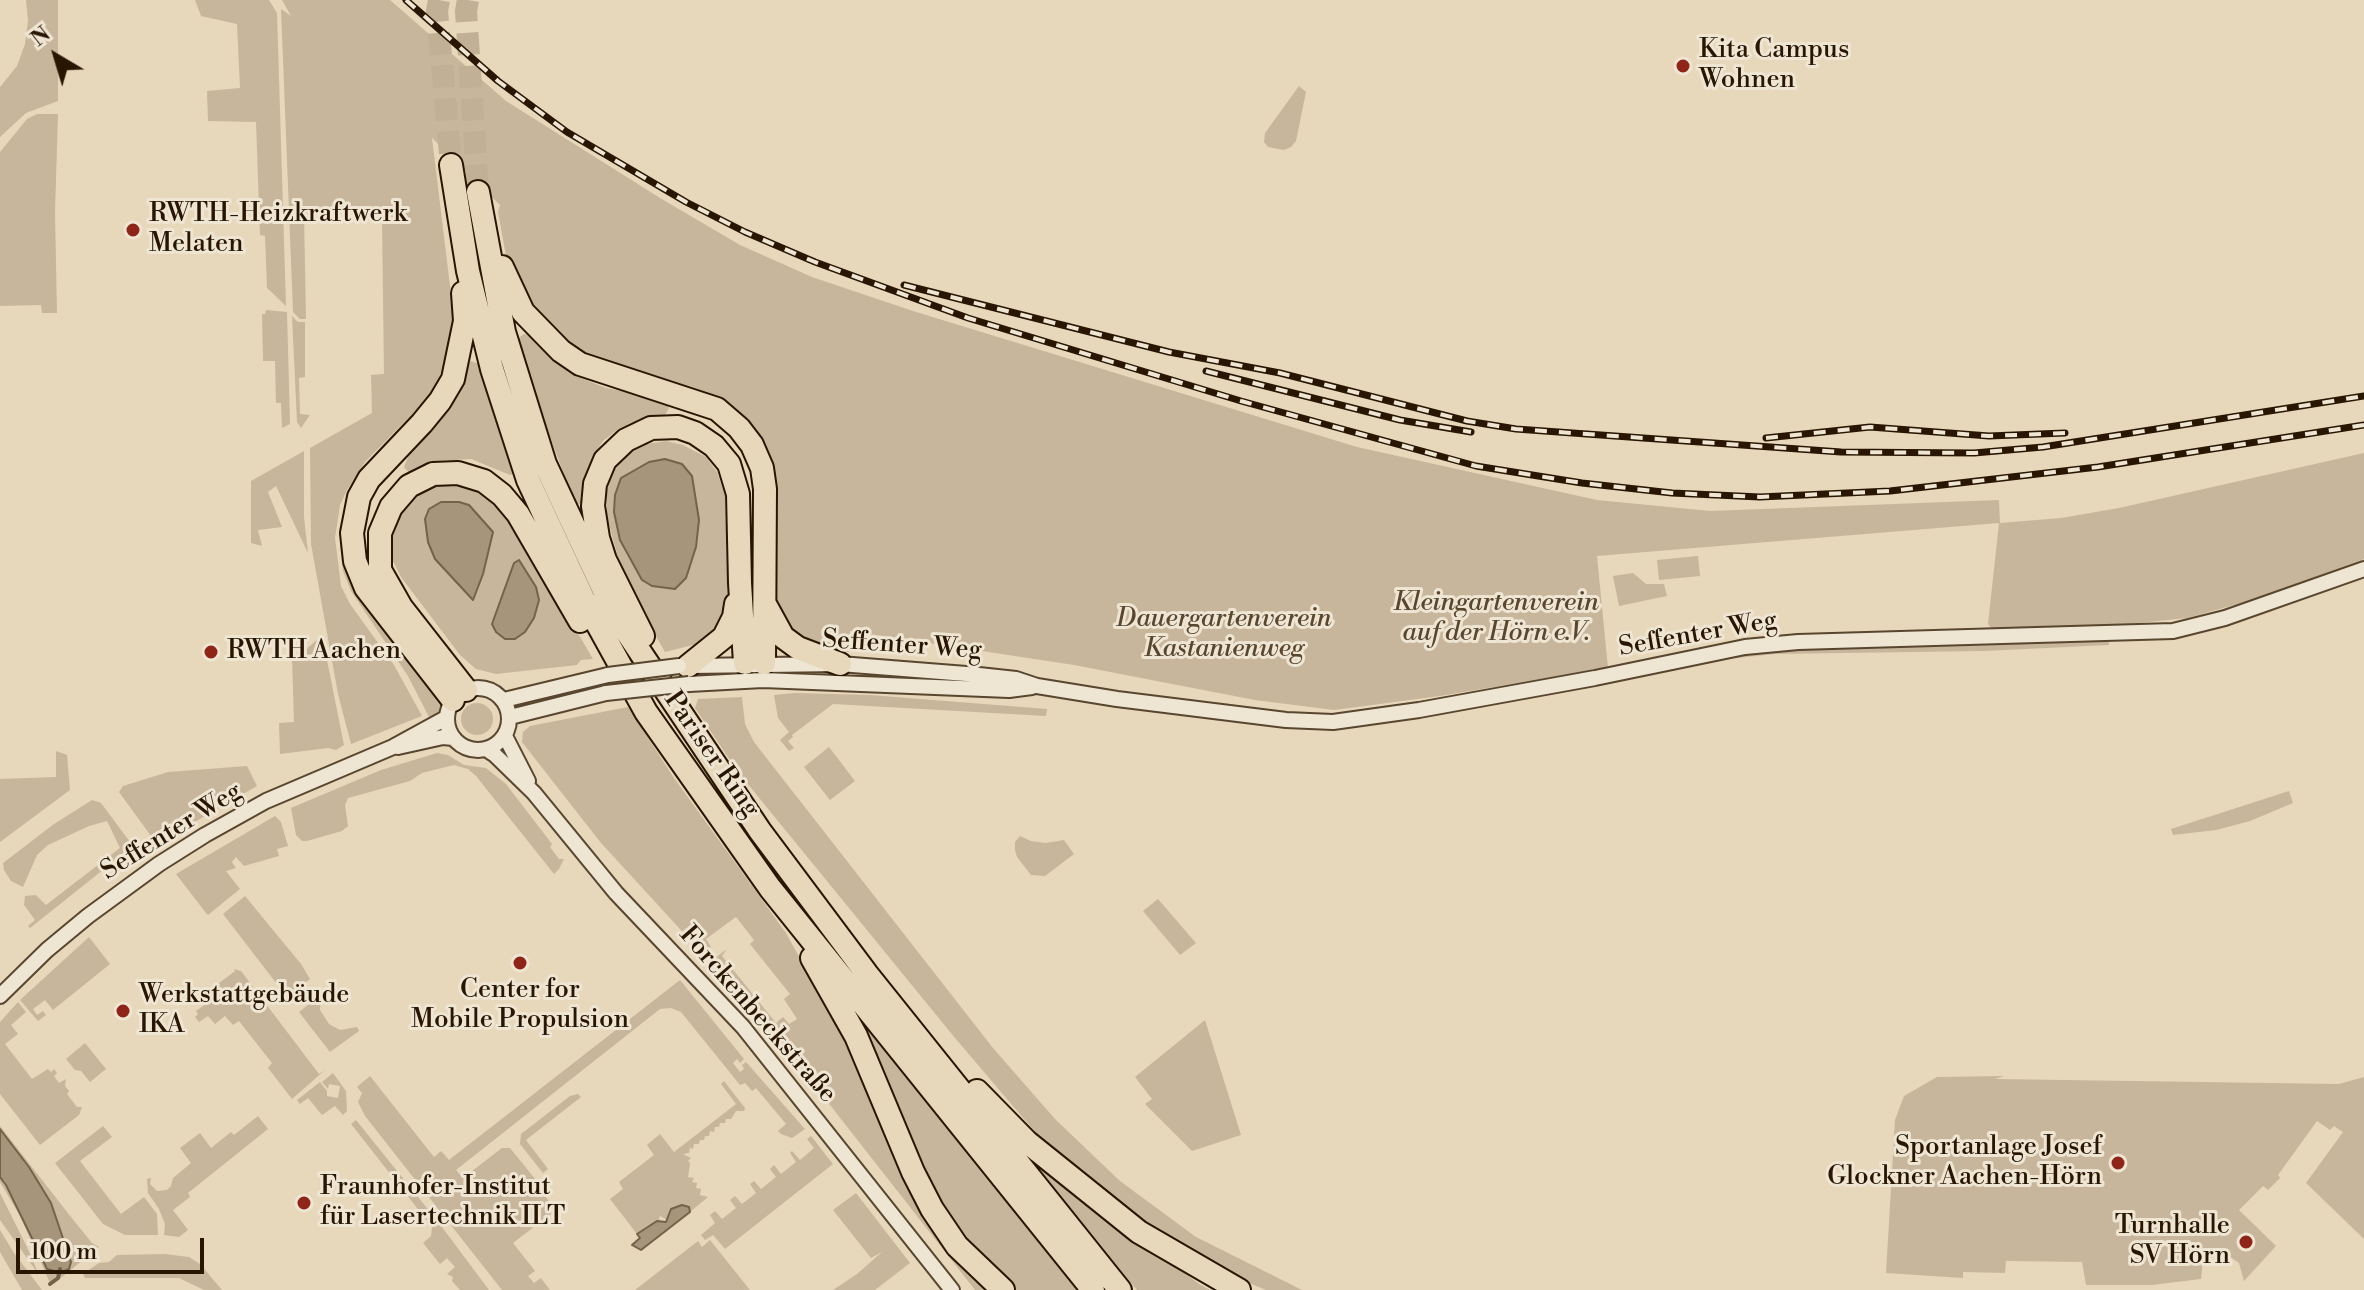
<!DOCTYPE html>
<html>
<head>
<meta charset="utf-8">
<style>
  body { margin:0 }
  #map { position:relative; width:2364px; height:1290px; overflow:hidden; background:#e7d7bb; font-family:"Libre Bodoni",serif }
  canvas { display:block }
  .north { position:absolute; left:16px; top:16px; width:80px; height:80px; -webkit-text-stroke:6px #efe5d3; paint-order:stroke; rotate:322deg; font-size:22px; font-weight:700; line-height:32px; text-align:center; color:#281600 }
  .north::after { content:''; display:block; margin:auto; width:28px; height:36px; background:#281600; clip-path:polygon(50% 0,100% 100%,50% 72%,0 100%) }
  .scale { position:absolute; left:16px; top:1238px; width:188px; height:36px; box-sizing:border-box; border:4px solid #281600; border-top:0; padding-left:10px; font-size:24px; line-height:28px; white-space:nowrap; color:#281600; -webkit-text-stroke:6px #efe5d3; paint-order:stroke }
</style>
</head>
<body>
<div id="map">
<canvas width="2364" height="1290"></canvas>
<div class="north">N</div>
<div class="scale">100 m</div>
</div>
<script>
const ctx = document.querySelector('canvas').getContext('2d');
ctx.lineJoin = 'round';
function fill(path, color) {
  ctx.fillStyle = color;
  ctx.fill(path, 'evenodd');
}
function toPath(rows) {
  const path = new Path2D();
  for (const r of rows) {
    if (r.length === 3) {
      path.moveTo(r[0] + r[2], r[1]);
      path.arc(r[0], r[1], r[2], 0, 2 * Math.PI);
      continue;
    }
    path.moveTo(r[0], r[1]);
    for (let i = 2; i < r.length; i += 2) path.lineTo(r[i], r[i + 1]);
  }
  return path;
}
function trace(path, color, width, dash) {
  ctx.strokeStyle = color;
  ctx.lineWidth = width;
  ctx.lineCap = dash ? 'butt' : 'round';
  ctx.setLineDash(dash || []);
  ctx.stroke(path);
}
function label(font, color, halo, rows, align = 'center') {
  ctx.font = font + ' "Libre Bodoni",serif';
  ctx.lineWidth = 6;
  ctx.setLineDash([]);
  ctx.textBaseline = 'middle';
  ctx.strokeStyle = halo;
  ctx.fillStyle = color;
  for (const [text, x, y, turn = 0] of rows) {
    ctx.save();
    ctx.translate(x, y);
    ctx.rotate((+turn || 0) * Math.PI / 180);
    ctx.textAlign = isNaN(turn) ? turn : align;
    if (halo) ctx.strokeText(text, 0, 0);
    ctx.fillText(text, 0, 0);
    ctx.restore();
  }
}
fill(toPath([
  [26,0,58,0,58,101,26,113,0,137,0,87,17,66,25,44,28,21],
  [195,0,269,0,277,13,286,306,267,288,265,236,260,235,256,122,208,121,207,91,240,88,237,24,201,16],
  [282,0,390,0,506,101,660,198,740,245,812,277,913,311,1357,447,1597,500,1710,511,1999,500,2000,523,2061,518,2119,508,2364,453,2364,559,2252,600,2187,618,2110,626,1992,629,1988,624,1999,523,1597,556,1608,668,1440,696,1334,710,1255,700,1074,665,850,631,849,652,814,647,800,643,776,613,777,497,772,473,749,427,579,353,545,329,508,267,498,212,500,205,432,138,454,319,449,354,436,384,425,401,365,462,347,490,340,505,335,538,341,586,350,604,394,665,422,716,351,744,338,694,311,544,310,448,372,413,371,375,384,374,382,219,388,218,388,213,304,214,306,319,300,319,293,312,281,9,291,16],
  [1299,86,1306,92,1296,141,1291,147,1284,150,1268,147,1264,142,1265,133],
  [37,114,58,114,55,212,57,313,42,313,41,305,0,306,0,152,27,119],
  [266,310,287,312,290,424,282,428,281,403,276,403,275,361,263,361,262,314,265,314],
  [292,316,298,322,305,322,305,377,299,378,300,414,310,415,301,428,297,422],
  [524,334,532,335,576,376,606,388,663,399,669,408,664,417,640,419,618,429,603,441,593,456,585,478,585,500,576,506,531,387,517,339],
  [471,361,481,365,517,472,510,475,471,459,438,461,409,473,404,467,410,452,450,409,460,391,467,365],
  [666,441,683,445,706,457,717,472,725,495,728,599,719,630,701,643,665,652,625,582,607,518,607,490,614,468,628,454,646,444],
  [304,451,304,517,308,553,276,486,268,492,282,527,258,530,262,546,251,543,251,481],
  [453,483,476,489,499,505,526,545,593,659,581,660,577,665,496,674,476,669,460,655,401,577,393,561,391,540,398,517,411,500,430,487],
  [356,492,367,605,393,641,413,660,444,702,440,713,431,721,408,676,351,591,343,571,340,544,342,517,348,499],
  [1698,556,1700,576,1659,580,1657,560],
  [1633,573,1646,584,1664,584,1667,596,1619,606,1613,576],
  [319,638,323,640,344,745,336,750,328,748,280,754,279,723,294,722,292,657,303,652],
  [2109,640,2109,645,1984,651,1775,654,1727,659,1736,654,1790,648],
  [795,693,870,695,1047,709,1046,716,833,704,792,735,793,737,788,741,794,748,789,751,780,740,789,732,778,718,774,695],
  [742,697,745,724,754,742,993,1048,1055,1119,1120,1181,1196,1237,1302,1290,1266,1290,1247,1282,1147,1223,1036,1133,955,1038,738,772,695,708,698,699],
  [477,719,16],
  [628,707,674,778,786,933,860,1067,884,1133,908,1187,949,1250,985,1290,975,1290,765,1022,711,961,727,949,722,956,776,1023,783,1017,789,1024,797,1019,784,999,790,994,750,944,754,940,736,917,706,939,711,947,702,953,601,843,522,742,523,732,530,726],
  [829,747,855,781,830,800,804,767],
  [56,751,67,755,70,790,0,842,0,779,56,777],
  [437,753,448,755,464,765,486,768,506,784,552,844,550,847,559,859,564,859,559,869,554,874,476,776,468,769,454,765,422,773,410,781,348,798,345,805,348,826,342,831,307,841,302,841,296,835,291,808,381,770],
  [247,766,257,786,162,841,151,836,119,792,123,786,168,772],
  [2289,791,2293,803,2250,821,2216,830,2173,835,2171,829],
  [92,800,101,803,133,846,30,928,28,926,35,920,24,905,25,896,36,895,46,905,120,848,107,821,89,826,48,845,37,855,23,887,11,881,4,870,3,863,54,824],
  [275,816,281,822,288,846,277,849,279,856,244,866,236,857,232,862,236,868,226,871,240,889,208,915,206,913,176,874],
  [1020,836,1031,841,1046,843,1064,840,1074,854,1045,876,1031,875,1017,857,1015,850,1015,842],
  [245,896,301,964,310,979,287,997,223,914],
  [1158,899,1196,943,1180,955,1143,911],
  [89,937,110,964,53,1010,45,1000,33,1009,37,1015,43,1011,46,1015,38,1021,20,1000],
  [234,969,241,971,319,1074,325,1070,292,1099,268,1068,272,1063,239,1021,233,1025,225,1016,215,1024,208,1016,199,1022,195,1017,198,1014,196,1011,207,1003,202,996,235,971],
  [680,980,744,1059,740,1063,737,1059,733,1063,740,1072,744,1069,742,1065,746,1062,805,1129,792,1138,781,1134,778,1131,786,1124,756,1088,752,1091,745,1083,740,1085,681,1012,671,1008,660,1009,456,1170,463,1178,502,1148,510,1148,536,1180,534,1182,556,1210,513,1243,535,1271,528,1276,534,1283,541,1278,550,1290,502,1290,365,1116,358,1102,362,1093,357,1087,370,1076,434,1157,441,1151,449,1160],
  [843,992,1080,1290,1014,1290,966,1242,915,1155,882,1069],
  [321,995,320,1010,329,1024,340,1030,357,1027,359,1031,330,1052,299,1012],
  [18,1002,26,1012,11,1025,18,1034,5,1044,32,1079,48,1069,51,1072,54,1069,57,1073,54,1076,59,1083,66,1079,65,1086,69,1091,67,1094,77,1107,82,1107,79,1115,40,1145,0,1094,0,1022],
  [1205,1020,1241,1135,1192,1151,1145,1104,1152,1099,1135,1077],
  [85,1043,106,1069,90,1082,81,1071,75,1070,66,1059],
  [333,1073,346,1091,347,1111,343,1115,335,1106,322,1115,308,1098,300,1104,297,1100,320,1082,327,1091,327,1096,338,1098,340,1086,329,1084,328,1089,322,1082],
  [2004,1076,1995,1079,2339,1084,2364,1077,2364,1239,2306,1183,2343,1132,2334,1126,2330,1130,2317,1121,2278,1175,2280,1178,2268,1190,2263,1186,2239,1210,2276,1246,2244,1281,2239,1263,2226,1254,2203,1260,2201,1279,2152,1285,2086,1285,2082,1262,2006,1261,2005,1273,1963,1272,1963,1278,1886,1273,1895,1120,1904,1096,1937,1077],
  [724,1081,745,1108,744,1111,736,1111,731,1119,726,1119,725,1123,720,1123,719,1127,715,1127,714,1132,710,1131,709,1136,705,1136,704,1140,700,1140,699,1144,694,1144,693,1149,690,1148,689,1153,683,1154,691,1158,688,1161,690,1163,688,1177,694,1178,692,1182,697,1183,696,1188,701,1189,700,1195,708,1197,690,1212,690,1209,667,1220,660,1216,659,1220,637,1234,610,1199,623,1189,619,1182,654,1155,647,1145,660,1134,674,1152,736,1104,721,1084],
  [578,1094,581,1097,526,1140,548,1169,543,1173,520,1144,521,1134,570,1096],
  [258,1116,268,1129,188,1193,190,1197,173,1210,188,1230,179,1237,164,1235,165,1224,159,1209,148,1193,147,1179,151,1178,150,1184,157,1191,167,1190,171,1186,173,1178,191,1163,180,1148,200,1133,211,1148,231,1132,234,1135],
  [356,1120,439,1223,489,1290,460,1290,452,1281,453,1277,447,1274,455,1267,447,1258,440,1264,423,1243,431,1236,432,1227,351,1124],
  [0,1126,67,1212,92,1243,99,1247,51,1286,59,1279,59,1273,50,1283,20,1216,0,1182],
  [103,1126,112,1137,80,1161,121,1214,144,1197,157,1214,158,1235,125,1235,103,1224,55,1163],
  [811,1136,833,1164,725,1249,713,1235,705,1240,701,1235,715,1223,710,1215,715,1211,722,1219,736,1208,730,1200,735,1196,742,1204,756,1193,750,1184,754,1181,761,1189,776,1177,770,1169,774,1165,781,1174,796,1162,790,1153,792,1151,800,1160,814,1148,807,1139],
  [1030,1157,1199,1284,1210,1290,1137,1290],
  [0,1193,27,1247,39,1275,0,1220],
  [856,1193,910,1263,875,1290,833,1290,857,1274,882,1252,871,1258,833,1210],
  [0,1230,14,1253,42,1290,22,1290,0,1252],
  [710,1240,750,1290,635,1290,698,1241,702,1247],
  [165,1254,189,1257,200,1264,222,1290,204,1290,179,1278,85,1278,83,1274,99,1263,109,1262,117,1255]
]), '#c7b69b');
const water = toPath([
  [665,459,682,464,692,476,699,520,696,547,686,578,675,589,652,586,642,580,620,540,614,512,615,495,621,478,649,462,665,459],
  [441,502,459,502,469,505,493,532,483,574,473,600,435,559,428,542,425,519,429,509,441,502],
  [519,560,536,587,539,600,534,618,525,632,515,639,505,639,496,632,492,624,514,563,519,560],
  [0,1129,29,1167,51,1203,71,1262,69,1269,61,1273,47,1269,6,1185,0,1177,0,1129],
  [682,1205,689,1207,690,1212,641,1250,632,1245,640,1238,637,1234,657,1221,666,1222,671,1209,682,1205]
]);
fill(water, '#a6957b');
trace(water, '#74624a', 2);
trace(toPath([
  [50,1284,58,1278,60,1269]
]), '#74624a', 4);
trace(toPath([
  [439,0,437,11,451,165],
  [468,0,466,11,478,192]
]), '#c1b096', 22, [22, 11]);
const minor = toPath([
  [690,666,840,664,979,675,1016,679,1037,686,1117,699,1286,720,1333,722,1419,710,1595,678,1745,647,1798,642,2173,631,2225,618,2364,569],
  [689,684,763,680,1009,690,1032,687],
  [478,719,31],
  [504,700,608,675],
  [510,717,606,693],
  [505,736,528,781],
  [398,747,443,737,453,738],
  [486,749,495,755,534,793,616,893,743,1027,952,1290],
  [0,996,47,950,88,916,159,864,205,835,266,801,393,747,446,718]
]);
const highway = toPath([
  [451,165,468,271,492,369,528,480,583,598,646,712,770,888,1093,1290],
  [478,192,504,332,545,464,616,616,760,831,867,974,1120,1290],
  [502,267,523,312,561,351,580,364,717,409,739,428,752,445,762,468,765,489,764,663],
  [766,606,783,637,798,648,840,664],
  [643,636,605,560,598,538,593,506,595,484,605,460,626,440,651,428,678,427,695,433,714,446,729,464,738,494,740,583,745,663],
  [688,666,724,637,734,617,736,604],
  [466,690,401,607,380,570,380,533,391,507,409,486,433,474,458,473,484,481,502,495,518,514,580,621],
  [453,700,366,588,355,561,352,533,359,497,369,479,422,423,440,401,453,379,465,321,463,293],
  [812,958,856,1036,913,1172,932,1209,957,1246,1003,1290],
  [977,1091,1027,1142,1139,1232,1239,1290]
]);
trace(minor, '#58462f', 18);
trace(highway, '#281600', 26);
trace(minor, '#efe5d3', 14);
trace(highway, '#e7d7bb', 22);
const rail = toPath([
  [406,0,498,81,567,132,686,202,745,232,815,262,968,318,1241,401,1476,466,1582,483,1672,493,1760,497,1890,491,2098,467,2364,425],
  [904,285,1169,352,1280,373,1467,421,1516,429,1841,452,1974,453,2043,447,2364,396],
  [1206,371,1400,420,1471,432],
  [1766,438,1870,427,1989,436,2065,433]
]);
trace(rail, '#281600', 7);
trace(rail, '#efe5d3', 4, [12]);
const minorBridge = toPath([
  [608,675,679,666],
  [606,693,689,684]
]);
trace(minorBridge, '#58462f', 18, []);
trace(minorBridge, '#efe5d3', 14);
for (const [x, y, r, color] of [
  [1683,66,8,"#8f2418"],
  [133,230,8,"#8f2418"],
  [211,652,8,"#8f2418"],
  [520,963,8,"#8f2418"],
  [123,1011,8,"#8f2418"],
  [2118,1163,8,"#8f2418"],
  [304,1203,8,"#8f2418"],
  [2246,1242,8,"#8f2418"]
]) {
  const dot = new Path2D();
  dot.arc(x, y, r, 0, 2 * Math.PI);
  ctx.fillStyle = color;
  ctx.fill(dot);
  trace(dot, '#efe5d3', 3);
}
label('26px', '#281600', '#efe5d3', [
  ["Kita Campus",1699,51],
  ["Wohnen",1699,81],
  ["RWTH-Heizkraftwerk",149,215],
  ["Melaten",149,245],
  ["RWTH Aachen",227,652],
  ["Center for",520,991,"center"],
  ["Mobile Propulsion",520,1021,"center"],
  ["Werkstattgebäude",139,996],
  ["IKA",139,1026],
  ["Sportanlage Josef",2102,1148,"right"],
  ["Glockner Aachen-Hörn",2102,1178,"right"],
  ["Fraunhofer-Institut",320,1188],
  ["für Lasertechnik ILT",320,1218],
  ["Turnhalle",2230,1227,"right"],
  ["SV Hörn",2230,1257,"right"]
], 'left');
label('italic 26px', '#58462e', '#efe5d3', [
  ["Kleingartenverein",1496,604],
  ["auf der Hörn e.V.",1496,634],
  ["Dauergartenverein",1224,620],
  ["Kastanienweg",1224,650]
]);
label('26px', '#281600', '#efe5d3', [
  ["Seffenter Weg",1698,635,-10],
  ["Seffenter Weg",902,646,4],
  ["Pariser Ring",711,755,55],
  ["Seffenter Weg",172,832,-32],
  ["Forckenbeckstraße",757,1015,49]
]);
</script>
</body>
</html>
